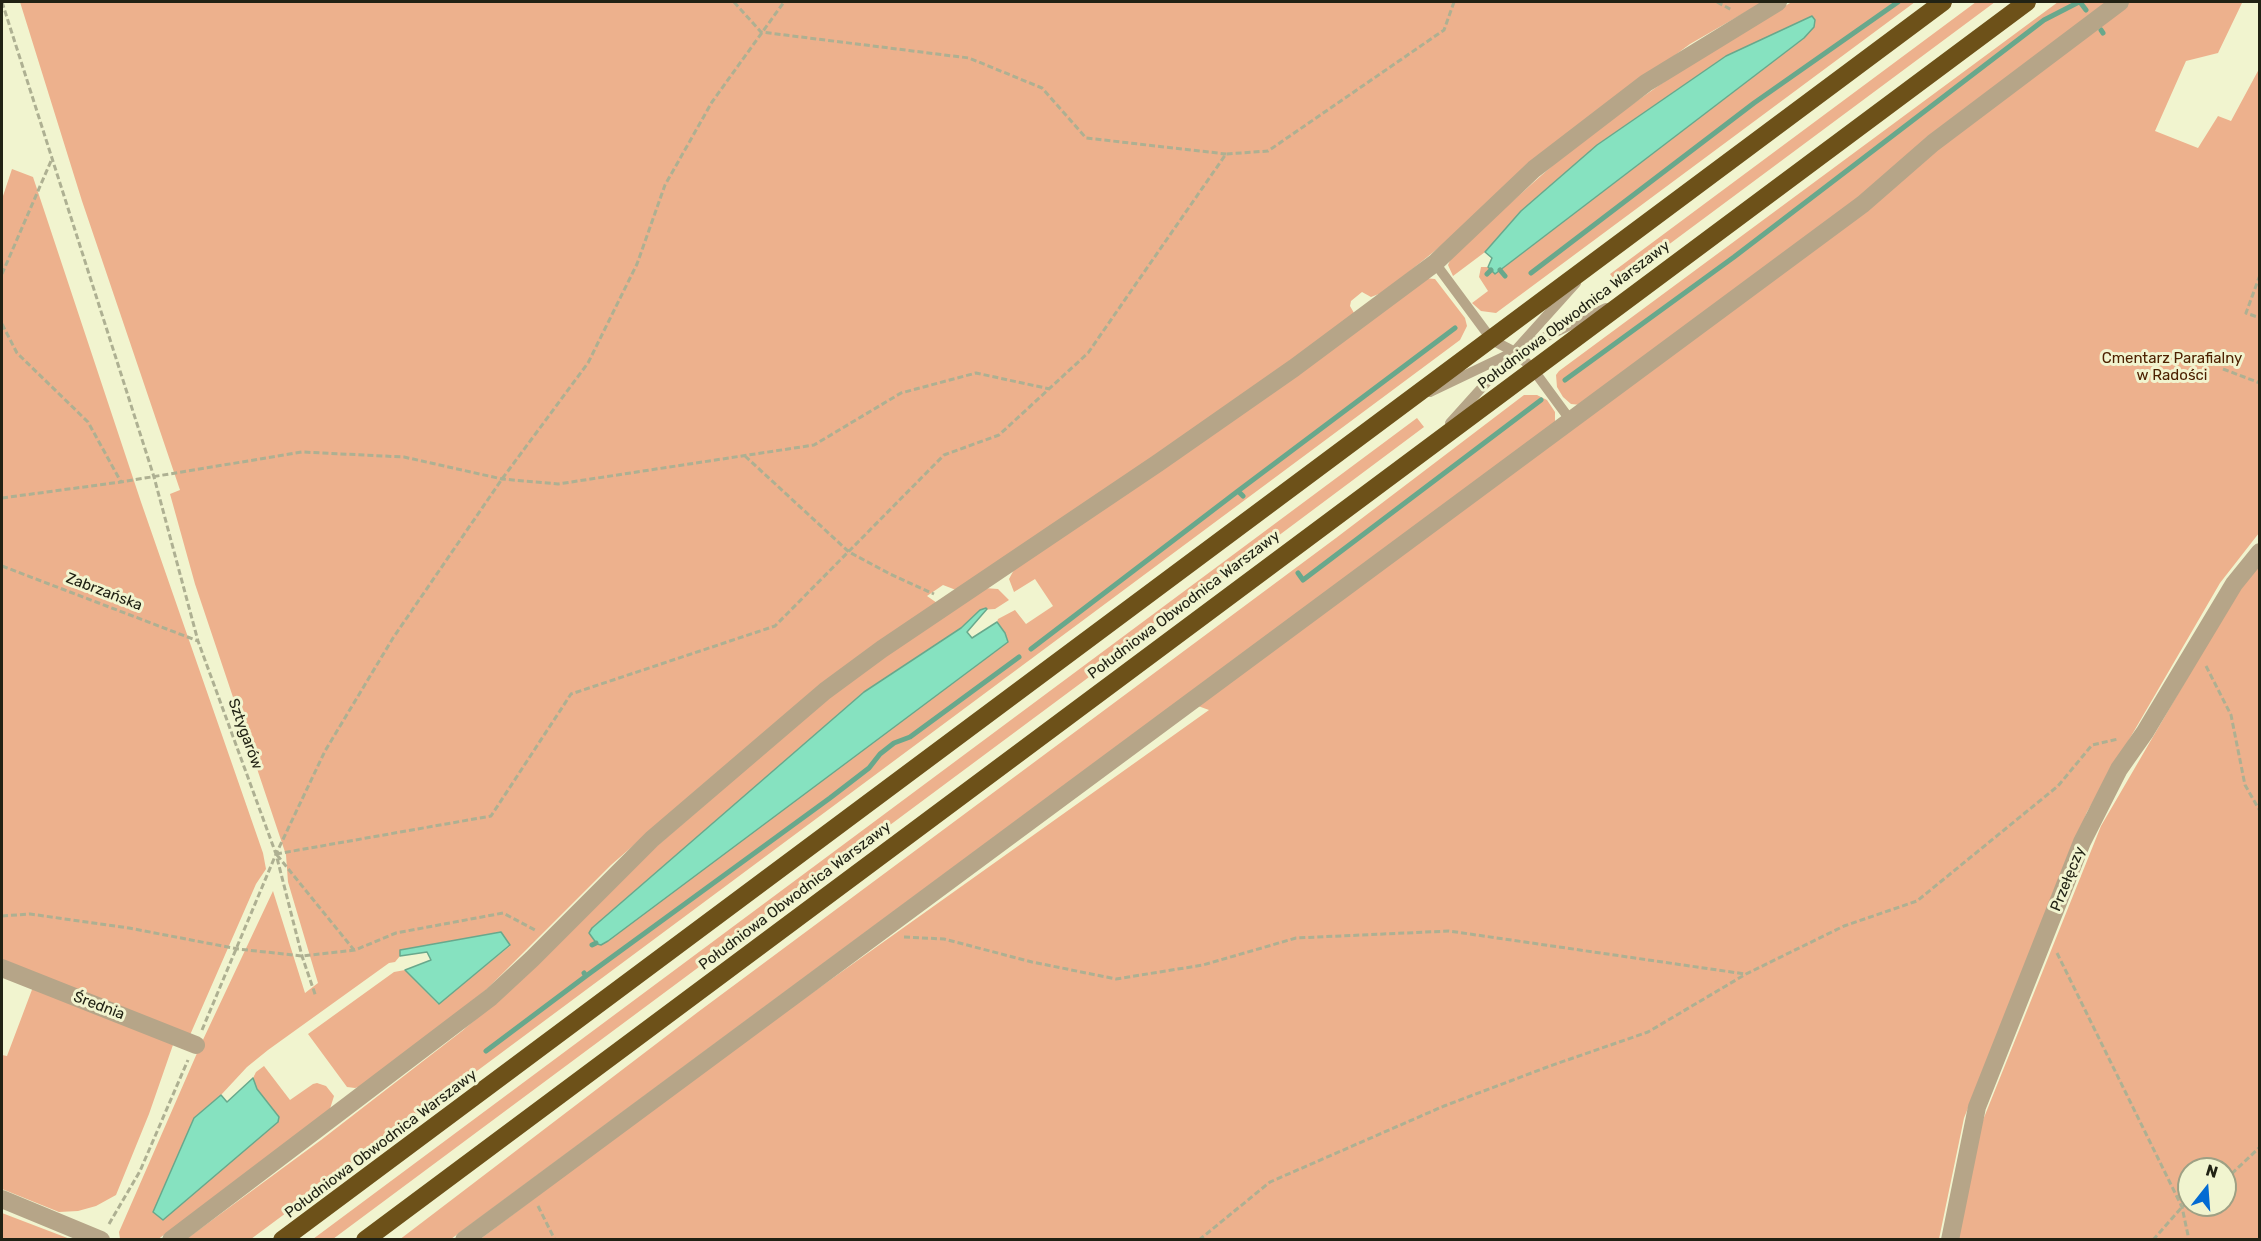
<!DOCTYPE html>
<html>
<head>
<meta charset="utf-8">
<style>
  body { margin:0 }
  #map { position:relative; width:2261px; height:1241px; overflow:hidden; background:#f1f4cf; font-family:Rubik,sans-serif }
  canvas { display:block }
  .frame { position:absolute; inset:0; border:3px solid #212214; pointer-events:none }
  .north { position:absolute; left:2177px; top:1157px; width:60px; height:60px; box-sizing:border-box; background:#f1f4cf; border:2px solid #9ea084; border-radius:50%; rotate:17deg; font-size:16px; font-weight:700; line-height:24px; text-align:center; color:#212214 }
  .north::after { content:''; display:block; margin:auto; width:21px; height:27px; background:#046bd3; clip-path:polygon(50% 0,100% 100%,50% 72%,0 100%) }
</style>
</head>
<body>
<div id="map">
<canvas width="2261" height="1241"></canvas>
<div class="frame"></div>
<div class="north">N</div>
</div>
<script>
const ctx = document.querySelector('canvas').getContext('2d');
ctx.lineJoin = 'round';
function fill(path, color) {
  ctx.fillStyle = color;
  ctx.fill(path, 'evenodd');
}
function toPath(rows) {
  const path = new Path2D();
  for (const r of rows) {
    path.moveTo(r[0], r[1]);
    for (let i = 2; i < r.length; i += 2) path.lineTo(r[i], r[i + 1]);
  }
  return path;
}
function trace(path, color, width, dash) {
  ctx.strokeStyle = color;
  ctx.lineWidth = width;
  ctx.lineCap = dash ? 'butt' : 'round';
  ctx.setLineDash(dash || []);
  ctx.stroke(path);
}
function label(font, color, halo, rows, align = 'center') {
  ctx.font = font + ' Rubik,sans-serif';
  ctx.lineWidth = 6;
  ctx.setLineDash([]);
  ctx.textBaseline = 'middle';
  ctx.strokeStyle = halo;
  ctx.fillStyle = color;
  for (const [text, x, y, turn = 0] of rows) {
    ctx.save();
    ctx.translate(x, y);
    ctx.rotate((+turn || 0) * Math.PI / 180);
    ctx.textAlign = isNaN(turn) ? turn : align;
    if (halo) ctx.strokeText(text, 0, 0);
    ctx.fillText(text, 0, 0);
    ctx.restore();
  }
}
fill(toPath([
  [20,2,1763,2,1690,44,1589,119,1468,224,1384,292,1371,297,1362,292,1351,301,1350,306,1354,313,1251,392,956,590,943,585,927,596,937,603,674,810,611,865,486,990,363,1086,355,1088,347,1087,308,1034,394,972,405,970,438,1004,510,946,400,950,400,956,395,962,389,963,268,1050,247,1067,221,1095,194,1118,190,1130,278,1117,257,1089,253,1078,256,1072,264,1066,290,1100,313,1084,317,1083,326,1086,334,1096,329,1112,157,1240,120,1239,119,1232,201,1044,273,891,305,993,318,983,288,882,286,855,195,584,170,494,180,490,82,201],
  [1792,2,1915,2,1496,313,1481,311,1472,303,1488,291,1479,277,1481,267,1488,267,1495,274,1804,38,1812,16,1726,56,1597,145,1521,211,1485,252,1453,276,1448,265,1453,254,1561,158,1607,122,1725,39],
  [1976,2,1995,2,1617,283,1610,274],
  [2058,2,2108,2,1849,206,1581,405,1571,404,1563,397,1557,387,1556,375,1559,371],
  [2130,2,2242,3,2218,53,2186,61,2155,131,2198,148,2218,116,2231,121,2259,69,2259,533,2220,583,2087,812,1964,1118,1939,1239,479,1240,722,1057,1209,710,1198,706,1923,161],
  [12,169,33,177,141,502,263,853,266,869,256,884,190,1035,2,963,2,199],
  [1424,278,1435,279,1465,318,1467,326,1460,340,251,1239,185,1240,321,1140,462,1031,526,976,607,889,848,681,984,588,998,589,1009,600,995,609,980,610,961,628,864,692,592,928,589,933,601,945,1008,642,1005,633,997,622,998,619,1015,610,1026,624,1053,606,1035,579,1014,592,1009,579,1016,566],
  [1524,395,1537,395,1547,400,1555,412,1555,422,451,1239,399,1240,698,1012,1336,538],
  [1417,418,1424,427,1116,657,333,1239,313,1239],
  [2259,563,2259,1239,1957,1240,1981,1125,2101,826,2235,596],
  [2189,1169,2225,1169,2225,1205,2189,1205],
  [33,987,174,1042,149,1114,116,1195,96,1206,78,1211,59,1212,2,1189,2,1055,7,1056],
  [2,1213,70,1239,2,1239]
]), '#edb18d');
const water = toPath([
  [1812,16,1815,20,1814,27,1804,38,1495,274,1488,267,1492,258,1485,252,1521,211,1597,145,1726,56,1812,16],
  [986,608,987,609,967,632,972,638,997,622,1005,633,1008,642,608,941,601,945,597,944,589,933,592,928,864,692,961,628,980,610,986,608],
  [501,932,510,945,439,1004,405,970,431,960,427,952,400,956,400,950,501,932],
  [253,1078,257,1089,279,1117,278,1122,163,1220,153,1212,194,1118,221,1095,227,1102,253,1078]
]);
fill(water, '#86e2c0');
trace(water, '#68a88c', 1.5);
trace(toPath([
  [2080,2,2086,10],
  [2101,30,2103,33],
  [1500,270,1505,276],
  [1531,273,1754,103,1898,2],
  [1487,274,1491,270],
  [1565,380,1734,257,2044,20,2079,2],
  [1238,491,1455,328],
  [1298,573,1303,580,1541,400],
  [1031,649,1238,491,1243,496],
  [592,945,596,943],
  [586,976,830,798,869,768,880,754,894,743,910,737,1019,657],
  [486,1051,586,976,584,973]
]), '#68a88c', 5);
trace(toPath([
  [2,2,154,477,198,641,276,854,302,956,316,997],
  [734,2,761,32,969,58,1042,88,1086,138,1226,154],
  [1717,2,1732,10],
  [2,274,51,161],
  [2260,275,2246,313,2260,318],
  [2,324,17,353,88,422,121,482],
  [2223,369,2260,383],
  [745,456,849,552,890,574,934,594],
  [2,498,121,482,302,452,404,457,502,479,558,484,814,445,901,393,976,373,1050,389],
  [2,566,198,641],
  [2206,666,2231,715,2245,785,2260,811],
  [276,854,491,816,571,694,775,626,944,455,999,435,1088,353,1226,154,1268,151,1444,30,1454,2],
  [277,855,354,950],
  [2,916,30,914,129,928,238,949,302,956,355,950,396,933,503,913,535,930],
  [904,937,944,939,1032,962,1116,979,1203,965,1296,938,1449,931,1745,974],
  [2057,953,2182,1207,2189,1240],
  [202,1030,276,854,325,751,393,638,502,479,588,363,637,264,665,185,712,102,784,2],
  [2225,1180,2260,1147],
  [538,1206,555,1240],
  [109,1224,140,1171,188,1060],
  [1199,1240,1270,1182,1444,1106,1550,1066,1648,1032,1746,974,1844,926,1917,901,2058,786,2092,745,2118,739],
  [2153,1240,2182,1207,2189,1202]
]), '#aeb092', 3, [6, 3]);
trace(toPath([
  [1435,263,1492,340,1515,352,1532,368,1571,421],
  [1430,392,1606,308],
  [1450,423,1576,283]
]), '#b6a588', 10);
trace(toPath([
  [2,968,196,1045],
  [2,1199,101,1240],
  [171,1240,491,997,532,959,652,839,825,691,882,649,1158,463,1294,368,1435,263,1534,169,1646,83,1778,2],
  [464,1240,1863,204,1933,143,2120,2],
  [1950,1240,1977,1107,2082,842,2119,769,2145,732,2234,584,2260,552]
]), '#b6a588', 18);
trace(toPath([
  [282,1240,1943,2],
  [365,1240,2027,2]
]), '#6d5119', 18);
label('15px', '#212214', '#f1f4cf', [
  ["Południowa Obwodnica Warszawy",1574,315,-37],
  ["Zabrzańska",104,592,21],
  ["Południowa Obwodnica Warszawy",1184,605,-37],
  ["Sztygarów",245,734,70],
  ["Przełęczy",2068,879,-68],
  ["Południowa Obwodnica Warszawy",795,896,-37],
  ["Średnia",99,1006,21],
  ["Południowa Obwodnica Warszawy",381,1144,-37]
]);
label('15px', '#4d2100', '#f1f4cf', [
  ["Cmentarz Parafialny",2172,359],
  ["w Radości",2172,376]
]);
</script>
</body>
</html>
